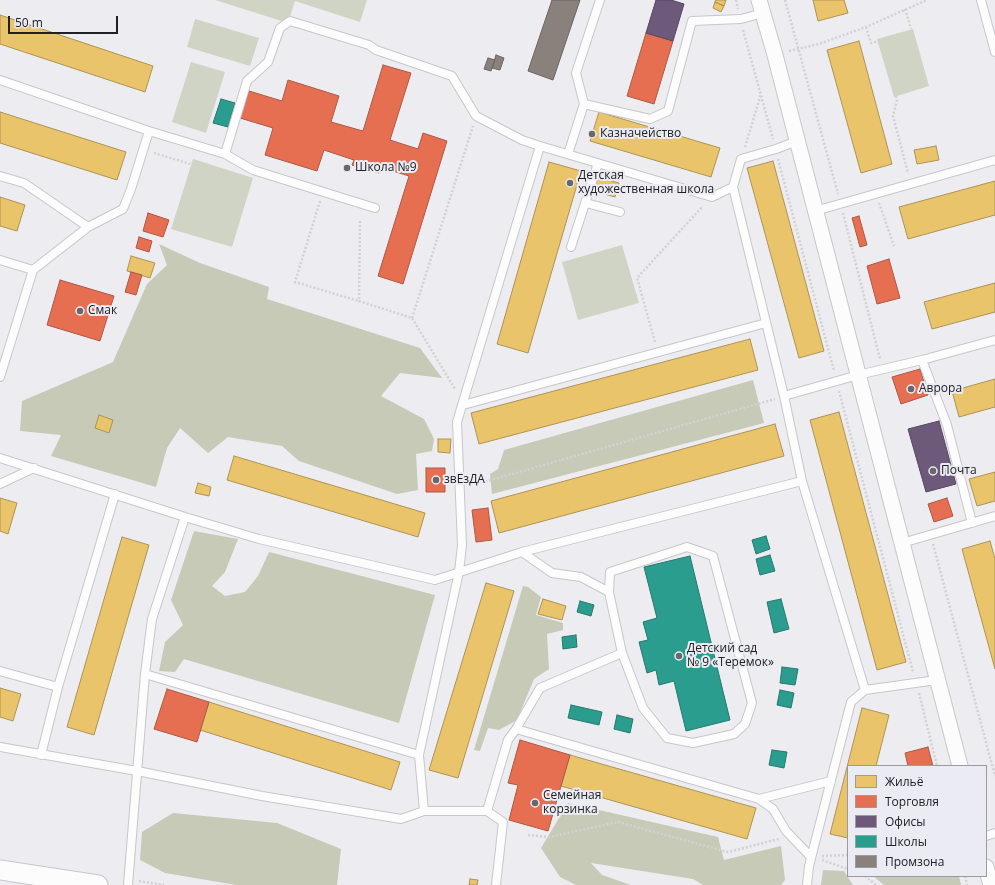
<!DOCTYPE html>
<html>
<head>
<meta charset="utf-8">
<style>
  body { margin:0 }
  #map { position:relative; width:995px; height:885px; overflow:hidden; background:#ededf1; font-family:"Open Sans",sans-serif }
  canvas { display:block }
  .legend { position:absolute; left:847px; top:765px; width:140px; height:112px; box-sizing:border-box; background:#ebecf3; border:1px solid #9a9ba0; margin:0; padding:5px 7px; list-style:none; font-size:12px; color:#212124 }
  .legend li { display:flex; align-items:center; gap:8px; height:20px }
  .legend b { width:20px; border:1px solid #9a9ba0 }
  .scale { position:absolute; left:8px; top:16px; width:110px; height:18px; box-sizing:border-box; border:2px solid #212124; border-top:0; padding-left:5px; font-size:12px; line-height:14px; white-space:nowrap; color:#212124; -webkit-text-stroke:3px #ebecf3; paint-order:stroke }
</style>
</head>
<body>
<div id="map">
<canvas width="995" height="885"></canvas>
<ul class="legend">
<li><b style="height:11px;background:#e9c46a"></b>Жильё</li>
<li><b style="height:11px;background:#e76f51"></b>Торговля</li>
<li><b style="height:11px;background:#6d597a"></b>Офисы</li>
<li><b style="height:11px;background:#2a9d8f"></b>Школы</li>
<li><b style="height:11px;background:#8a817c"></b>Промзона</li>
</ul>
<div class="scale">50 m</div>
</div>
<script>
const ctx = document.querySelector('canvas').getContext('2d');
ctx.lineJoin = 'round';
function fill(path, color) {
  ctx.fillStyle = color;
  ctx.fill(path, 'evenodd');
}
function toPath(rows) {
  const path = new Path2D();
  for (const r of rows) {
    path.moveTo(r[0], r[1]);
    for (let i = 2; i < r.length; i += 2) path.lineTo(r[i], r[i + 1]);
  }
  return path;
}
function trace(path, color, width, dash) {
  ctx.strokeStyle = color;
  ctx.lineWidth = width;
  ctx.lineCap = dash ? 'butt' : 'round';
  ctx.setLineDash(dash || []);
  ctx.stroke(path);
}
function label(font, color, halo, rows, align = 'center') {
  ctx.font = font + ' "Open Sans",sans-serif';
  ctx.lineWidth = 4;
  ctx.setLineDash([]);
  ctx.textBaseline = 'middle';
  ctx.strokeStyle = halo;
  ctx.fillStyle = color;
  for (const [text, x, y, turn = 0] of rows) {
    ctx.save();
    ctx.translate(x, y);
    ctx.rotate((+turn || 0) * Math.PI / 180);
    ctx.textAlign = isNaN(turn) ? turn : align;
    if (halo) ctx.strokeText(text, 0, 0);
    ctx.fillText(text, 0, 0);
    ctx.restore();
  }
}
fill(toPath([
  [215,0,367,0,360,22,295,1,288,23],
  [195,19,259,38,250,66,187,47],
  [913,29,929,86,894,97,877,39],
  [191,62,225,72,206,133,172,122],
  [193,159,253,178,232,247,171,229],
  [622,245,639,303,578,320,562,262]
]), '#d0d4c4');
fill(toPath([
  [159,244,200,263,269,287,267,299,420,348,442,378,400,373,381,396,424,419,434,439,432,451,416,454,418,490,397,494,299,461,282,446,228,437,208,453,180,428,167,448,156,487,51,456,61,435,20,431,22,401,113,362,147,284,167,265],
  [753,380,764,423,492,494,490,474,498,469,504,450],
  [194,531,238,539,225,572,212,586,225,596,245,592,258,576,269,552,435,595,399,723,184,659,175,672,159,671,165,642,183,625,171,600],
  [523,586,528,587,541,597,536,615,563,623,563,630,547,634,549,669,534,679,517,720,499,730,488,728,480,751,474,750],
  [568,803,718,837,724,860,781,846,785,880,781,885,703,885,693,879,591,863,602,875,631,885,576,885,560,877,541,848],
  [173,813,277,823,341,849,337,885,236,885,165,873,140,860,142,832],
  [823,870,844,871,853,885,821,885],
  [873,876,959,876,961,885,884,885]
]), '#c6cab7');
const homes = toPath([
  [716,0,726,0,724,6,715,2,716,0],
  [813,0,844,0,848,13,818,21,813,0],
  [715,2,724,6,721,12,713,8,715,2],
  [0,15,153,66,145,92,0,44,0,15],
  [859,41,892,164,861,173,827,50,859,41],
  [0,112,126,152,117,180,0,143,0,112],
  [599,112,720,148,711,177,590,141,599,112],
  [936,146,939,160,917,164,914,150,936,146],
  [773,161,824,351,799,358,747,168,773,161],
  [549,162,581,171,528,353,497,344,549,162],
  [598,177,619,183,615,197,594,191,598,177],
  [995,181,995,215,908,239,899,207,995,181],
  [0,197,25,205,17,231,0,226,0,197],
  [131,256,155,263,150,278,127,271,131,256],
  [995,283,995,312,932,329,924,302,995,283],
  [750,339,758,370,479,444,471,413,750,339],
  [995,379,995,407,959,417,952,391,995,379],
  [839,412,906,662,877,670,810,420,839,412],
  [99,415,113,420,109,433,95,428,99,415],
  [775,424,784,456,499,533,491,501,775,424],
  [438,439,451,439,450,453,438,452,438,439],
  [234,456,425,513,418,537,227,480,234,456],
  [995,472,995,501,977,506,969,479,995,472],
  [198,483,211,487,209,496,195,493,198,483],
  [0,498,17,503,8,534,0,531,0,498],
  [122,537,149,545,94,735,67,727,122,537],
  [990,541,995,559,995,669,962,549,990,541],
  [486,583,514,591,458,778,429,770,486,583],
  [543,599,566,606,562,620,538,614,543,599],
  [0,688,21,694,13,721,0,717,0,688],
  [209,702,400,762,391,790,200,730,209,702],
  [862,708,889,715,876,766,848,766,848,838,830,834,862,708],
  [570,755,756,808,747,839,561,786,570,755],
  [470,879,478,880,477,885,469,885,470,879]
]);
fill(homes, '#e9c46a');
trace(homes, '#ad9355', 1);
const shops = toPath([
  [646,33,673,41,654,104,627,96,646,33],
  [383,65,411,73,390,140,418,149,423,133,447,141,403,284,378,276,409,176,380,167,379,173,352,165,354,160,324,150,317,171,265,155,273,128,240,118,249,91,282,101,288,80,339,96,331,122,363,131,383,65],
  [148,213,169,220,163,237,143,231,148,213],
  [859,216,867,245,860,247,852,218,859,216],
  [139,237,152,241,149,252,136,248,139,237],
  [889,259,900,298,877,304,867,266,889,259],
  [131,272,142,275,136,295,125,292,131,272],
  [60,280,114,296,100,341,47,325,60,280],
  [920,369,928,395,901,404,892,377,920,369],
  [426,468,445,468,445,492,426,492,426,468],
  [947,498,953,516,934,522,928,504,947,498],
  [488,508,492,540,476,542,472,510,488,508],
  [167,689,209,702,197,742,154,729,167,689],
  [520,740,570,755,548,831,509,820,518,785,508,783,520,740],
  [928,747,933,766,908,766,905,753,928,747]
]);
fill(shops, '#e76f51');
trace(shops, '#ac5844', 1);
const offices = toPath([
  [656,0,671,0,684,4,673,41,646,33,656,0],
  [939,421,956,484,926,492,908,429,939,421]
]);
fill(offices, '#6d597a');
trace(offices, '#564860', 1);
const schools = toPath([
  [221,99,235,103,228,127,213,123,221,99],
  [766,536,770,549,756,554,752,540,766,536],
  [770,555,775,571,760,575,756,559,770,555],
  [690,556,730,720,686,731,674,681,659,685,656,670,647,673,639,642,648,640,643,622,657,618,644,567,690,556],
  [781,599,789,629,774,633,767,602,781,599],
  [580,601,594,605,591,616,577,612,580,601],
  [576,635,577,647,563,649,562,637,576,635],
  [782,667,798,669,795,685,780,683,782,667],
  [780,690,794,693,791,708,777,705,780,690],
  [571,705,602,712,599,725,568,718,571,705],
  [617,715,633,719,630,733,614,729,617,715],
  [772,750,787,752,784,768,769,765,772,750]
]);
fill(schools, '#2a9d8f');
trace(schools, '#27786f', 1);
const industry = toPath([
  [552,0,580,0,553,80,528,71,552,0],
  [496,55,504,58,500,70,492,68,496,55],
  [488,58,495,60,491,71,484,69,488,58]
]);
fill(industry, '#8a817c');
trace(industry, '#6a6462', 1);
const service = toPath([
  [981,0,995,52],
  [0,80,149,131,131,189,123,209,88,227,33,270,0,377],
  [584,104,650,119,668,111,692,21,741,19,763,13],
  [149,131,225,154,253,170,375,208],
  [225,154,247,81,268,62,280,28,290,21,369,45,376,50,452,76,476,116,522,140,540,146],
  [568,154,584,104,576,73,600,0],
  [0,176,24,183,88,227],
  [586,203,620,212],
  [815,211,995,160],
  [571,247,598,163],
  [0,260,33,270],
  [922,360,947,425,972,523],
  [784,396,858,375,922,360,995,340],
  [463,405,766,323],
  [0,458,185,517,259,539,435,580,522,552,802,481,784,396,733,187,741,159,776,149,797,141],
  [802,481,865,690,851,702,809,866,807,885],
  [0,484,34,468],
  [185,517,152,619,145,674,419,755],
  [902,543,995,516],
  [609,592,610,572,687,547,713,556,752,703,745,724,734,734,693,743,667,738,643,708,622,653],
  [0,671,58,687,41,755],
  [58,687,115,494],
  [865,690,937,680],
  [516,729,759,799,773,809,786,831,811,857],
  [0,747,137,771,262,796,401,819,424,811,487,811,503,822,496,885],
  [759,799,831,781],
  [424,811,419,755,459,572,462,545,457,422,540,146,712,197,733,187],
  [487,811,508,740,516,729,540,688,622,653,609,592,581,577,552,573,522,552],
  [986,836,995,833],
  [128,885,145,674]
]);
const minor = toPath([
  [759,0,775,55,960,766],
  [986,867,991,885]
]);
const tertiary = toPath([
  [0,870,98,885]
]);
trace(service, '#c6c7ca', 10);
trace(minor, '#c6c7ca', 17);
trace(tertiary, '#c6c7ca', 21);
trace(toPath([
  [736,0,738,9],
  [785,0,838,194],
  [905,9,911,29],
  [866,27,871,43,878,41],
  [743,30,773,139],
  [789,51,819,44,866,27,927,0],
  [896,96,897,100,893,116,908,173],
  [745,147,761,94],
  [154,153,200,167],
  [778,159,834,371],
  [320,201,295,282,359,301],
  [879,203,894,246],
  [843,213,880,359],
  [360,221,359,301,412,318,455,389],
  [412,318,473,126],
  [655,342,637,278,703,206],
  [839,391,913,672],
  [470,486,775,399],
  [933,544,995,776],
  [919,693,937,766],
  [528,835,549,837,618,822,728,852,779,839],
  [822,856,848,855],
  [822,860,848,869],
  [865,876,876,885],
  [965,876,967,885],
  [139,881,164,885]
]), '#d2d2d2', 2.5, [2, 2]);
trace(service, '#fcfcfd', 8);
trace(minor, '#fcfcfd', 15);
trace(tertiary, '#fcfcfd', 19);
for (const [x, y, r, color] of [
  [592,134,4,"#68686c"],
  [347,168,4,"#68686c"],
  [570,183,4,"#68686c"],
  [80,311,4,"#68686c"],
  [911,389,4,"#68686c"],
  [933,471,4,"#68686c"],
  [436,480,4,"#68686c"],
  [679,656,4,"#68686c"],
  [535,803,4,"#68686c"]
]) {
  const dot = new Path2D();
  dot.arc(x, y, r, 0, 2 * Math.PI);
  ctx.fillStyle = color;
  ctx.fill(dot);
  trace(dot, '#ebecf3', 1.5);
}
label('12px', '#212124', '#ebecf3', [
  ["Казначейство",600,134],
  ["Школа №9",355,168],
  ["Детская",578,176],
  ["художественная школа",578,190],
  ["Смак",88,311],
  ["Аврора",919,389],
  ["Почта",941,471],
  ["звЕзДА",444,480],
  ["Детский сад",687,649],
  ["№ 9 «Теремок»",687,663],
  ["Семейная",543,796],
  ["корзинка",543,810]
], 'left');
</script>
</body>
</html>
